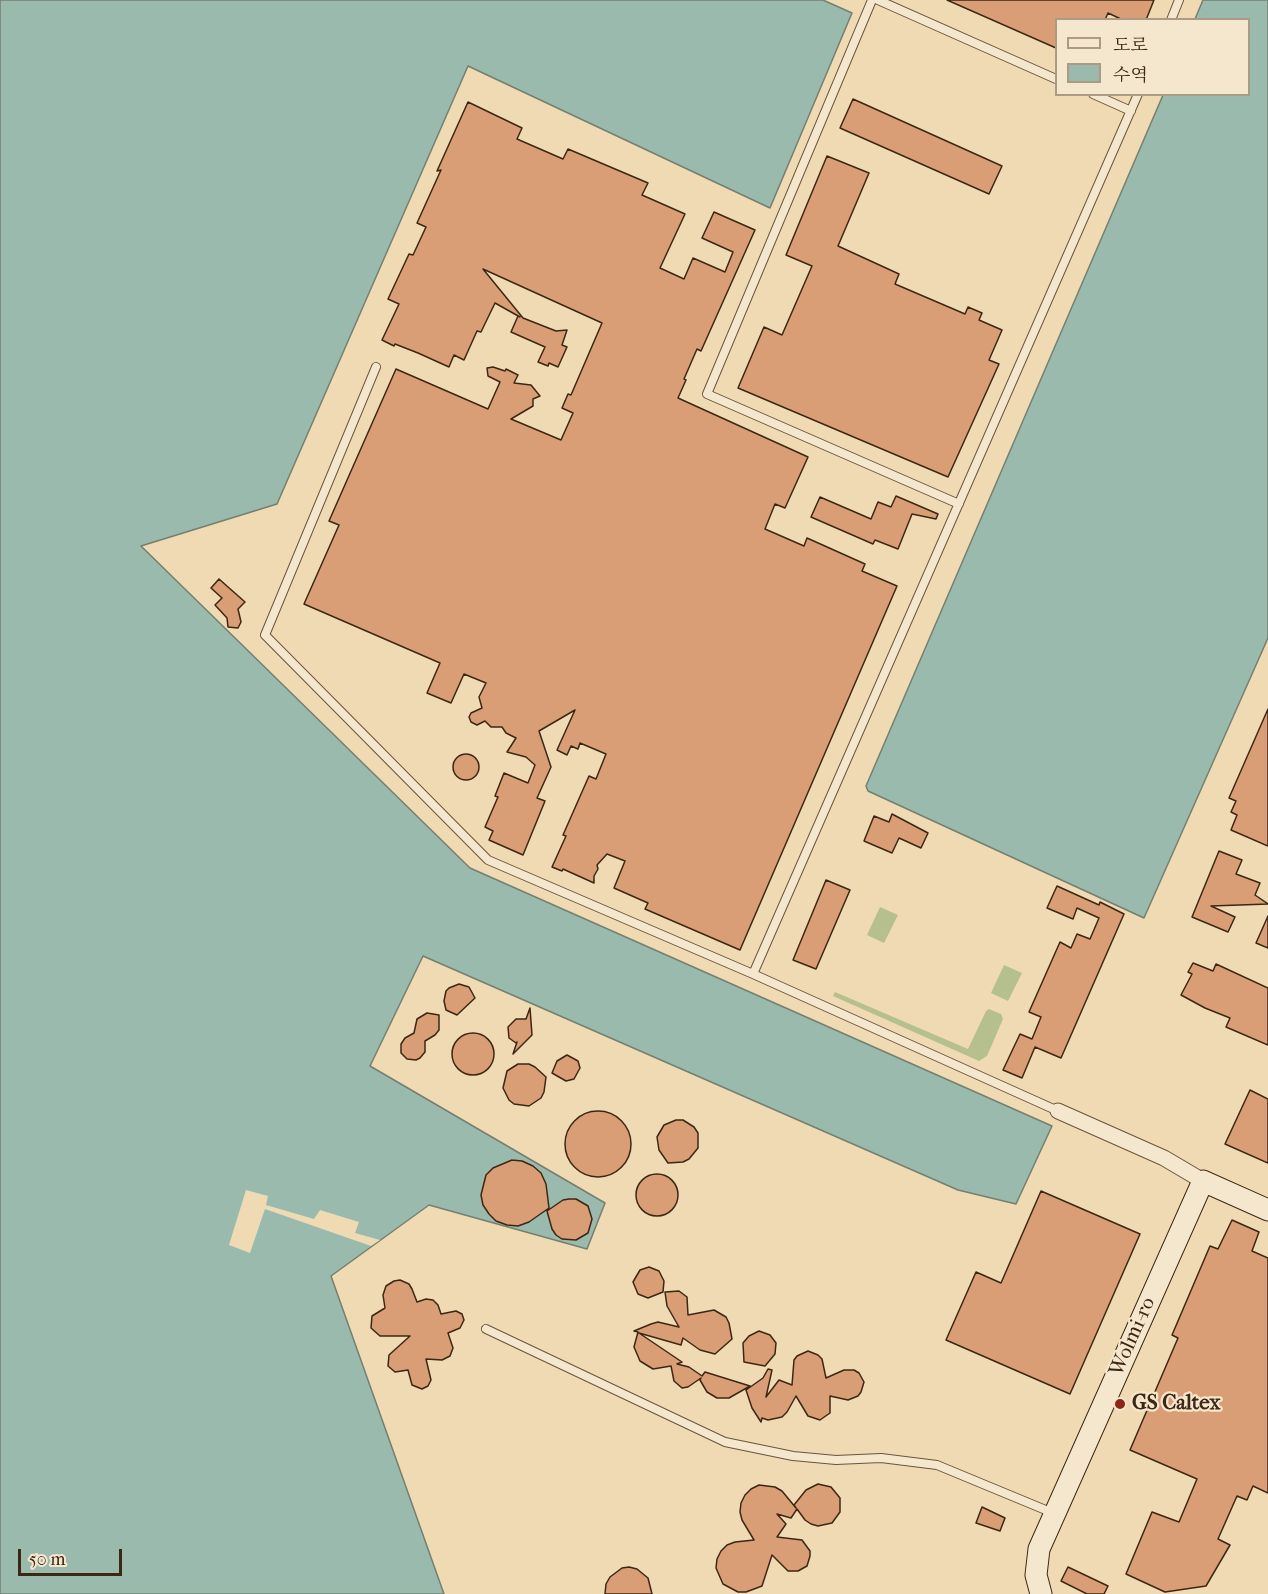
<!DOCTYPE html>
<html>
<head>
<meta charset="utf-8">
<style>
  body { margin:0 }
  #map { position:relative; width:1268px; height:1594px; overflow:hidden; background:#efdab3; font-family:"IM FELL French Canon","Noto Serif KR",serif }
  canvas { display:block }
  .legend { position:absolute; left:1055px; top:18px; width:195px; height:78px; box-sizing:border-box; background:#f5e7ce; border:2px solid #ab9a84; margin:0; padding:8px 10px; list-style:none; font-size:18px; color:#3d2714 }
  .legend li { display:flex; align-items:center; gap:12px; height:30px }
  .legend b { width:30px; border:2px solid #ab9a84 }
  .scale { position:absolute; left:18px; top:1549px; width:104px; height:27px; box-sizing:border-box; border:3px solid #3d2714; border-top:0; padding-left:8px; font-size:18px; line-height:21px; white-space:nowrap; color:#3d2714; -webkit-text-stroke:4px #f5e7ce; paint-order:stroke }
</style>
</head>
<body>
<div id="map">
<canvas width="1268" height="1594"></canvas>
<ul class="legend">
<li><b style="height:8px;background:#f5e7ce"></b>도로</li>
<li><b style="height:16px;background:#9abaae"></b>수역</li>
</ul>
<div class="scale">50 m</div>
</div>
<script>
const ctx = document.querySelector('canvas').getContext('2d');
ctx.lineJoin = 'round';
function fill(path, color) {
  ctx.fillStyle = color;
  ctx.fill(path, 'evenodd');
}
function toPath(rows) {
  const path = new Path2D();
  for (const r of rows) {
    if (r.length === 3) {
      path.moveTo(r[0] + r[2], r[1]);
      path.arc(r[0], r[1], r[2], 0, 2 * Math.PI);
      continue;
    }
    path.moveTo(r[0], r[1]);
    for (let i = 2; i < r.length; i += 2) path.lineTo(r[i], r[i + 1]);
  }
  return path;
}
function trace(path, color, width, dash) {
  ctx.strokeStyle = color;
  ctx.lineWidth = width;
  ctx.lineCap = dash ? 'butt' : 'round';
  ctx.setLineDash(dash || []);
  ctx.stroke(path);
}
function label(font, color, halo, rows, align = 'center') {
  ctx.font = font + ' "IM FELL French Canon",serif';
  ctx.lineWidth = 4.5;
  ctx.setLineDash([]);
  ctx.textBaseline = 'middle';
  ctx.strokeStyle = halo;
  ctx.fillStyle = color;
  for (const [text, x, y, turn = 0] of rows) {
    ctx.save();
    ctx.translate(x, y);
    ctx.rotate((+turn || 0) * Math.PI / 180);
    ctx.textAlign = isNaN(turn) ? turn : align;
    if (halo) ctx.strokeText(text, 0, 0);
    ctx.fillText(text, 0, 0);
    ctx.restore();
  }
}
fill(toPath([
  [880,907,898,915,884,943,867,935],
  [1004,965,1022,973,1008,1001,991,993],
  [835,992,968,1049,986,1011,989,1009,1001,1014,1003,1019,987,1056,979,1061,833,996]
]), '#b6c08e');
const water = toPath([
  [0,0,823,0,852,13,770,208,468,66,277,504,141,546,470,868,1052,1126,1016,1204,958,1190,423,956,370,1066,605,1203,587,1249,429,1205,331,1276,444,1594,0,1594,0,0],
  [1203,0,1268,0,1268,638,1144,918,868,791,866,786,1163,95,1248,94,1248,20,1195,19,1203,0]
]);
fill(water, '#9abaae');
trace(water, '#757f70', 1.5);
fill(toPath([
  [246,1190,268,1196,266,1205,314,1219,320,1210,359,1222,355,1233,380,1240,371,1246,265,1209,250,1253,229,1245]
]), '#efdab3');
const building = toPath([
  [947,0,1154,0,1146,20,1123,20,1108,13,1105,20,1056,20,1056,48,947,0],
  [853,99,1002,166,989,194,840,128,853,99],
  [468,102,522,128,517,139,563,159,568,149,648,183,642,195,685,214,660,268,684,279,693,258,725,272,733,252,702,238,714,212,755,230,701,351,697,349,684,379,686,380,678,398,808,457,785,508,775,504,765,529,804,546,807,538,865,564,862,571,897,586,740,950,645,909,648,903,614,888,625,861,607,854,597,865,598,869,594,876,594,883,563,869,562,871,552,867,566,836,563,835,589,776,596,779,606,754,580,743,578,749,571,746,567,755,557,750,575,710,539,731,551,767,537,798,545,801,523,855,489,840,493,831,485,827,498,797,495,796,504,773,528,783,535,765,526,757,507,752,516,738,506,733,502,727,491,727,485,721,477,725,471,722,469,717,471,713,482,708,479,697,486,683,464,674,451,703,427,693,440,663,304,604,339,525,329,521,396,369,488,409,500,382,488,376,487,368,493,367,505,371,506,369,518,375,514,383,531,385,540,396,533,399,533,406,511,419,561,440,573,413,562,408,568,394,571,395,602,323,483,269,523,318,556,331,567,330,562,345,567,347,558,367,549,363,548,366,538,362,545,347,511,332,518,316,520,317,495,303,481,332,477,331,464,360,454,355,449,367,418,353,395,344,394,346,382,340,399,304,388,299,409,254,413,255,426,227,417,223,441,170,437,171,468,102],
  [827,156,869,173,838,246,899,274,895,284,965,314,968,307,982,313,979,320,1002,330,989,360,999,364,948,477,738,388,764,327,782,335,812,266,786,255,827,156],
  [896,496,938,514,936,519,912,514,898,549,875,540,873,544,811,517,820,497,871,519,878,502,891,507,896,496],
  [219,579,245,602,238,609,241,622,238,628,228,627,227,618,215,605,222,598,211,588,219,579],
  [1268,709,1268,846,1231,830,1237,815,1231,812,1236,801,1229,798,1268,709],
  [466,767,13],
  [892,814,928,833,921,848,899,838,892,853,864,841,874,816,889,822,892,814],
  [1219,851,1242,860,1236,874,1260,883,1255,895,1268,904,1211,906,1235,917,1228,932,1192,917,1219,851],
  [826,880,850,890,816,969,793,960,826,880],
  [1057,886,1099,905,1100,902,1124,914,1061,1058,1035,1047,1022,1078,1003,1070,1020,1034,1032,1039,1041,1017,1029,1012,1060,942,1071,948,1077,934,1090,939,1099,918,1077,908,1073,919,1047,908,1057,886],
  [1268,916,1268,948,1256,943,1268,916],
  [1193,963,1213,971,1216,964,1268,988,1268,1045,1226,1027,1230,1018,1205,1008,1181,995,1192,974,1188,972,1193,963],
  [459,984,469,987,475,998,457,1015,446,1010,444,1001,446,991,449,988,459,984],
  [530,1008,532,1035,513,1054,517,1042,516,1043,509,1038,508,1027,516,1019,526,1019,530,1008],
  [427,1013,439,1015,439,1030,435,1035,425,1041,425,1052,420,1058,416,1060,407,1059,401,1053,401,1044,405,1038,414,1033,417,1019,427,1013],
  [473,1054,21],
  [567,1055,578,1061,580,1068,574,1079,566,1081,552,1073,557,1061,567,1055],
  [518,1064,529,1064,535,1067,546,1077,544,1092,541,1098,529,1106,514,1104,509,1100,503,1088,507,1071,518,1064],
  [1250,1090,1268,1099,1268,1163,1225,1144,1250,1090],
  [598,1144,33],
  [676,1120,683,1120,694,1127,698,1133,698,1148,689,1159,683,1162,668,1163,659,1150,657,1137,664,1125,676,1120],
  [512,1160,522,1161,533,1166,541,1173,546,1184,549,1208,529,1222,518,1226,507,1225,496,1221,489,1214,483,1205,481,1195,486,1175,493,1168,512,1160],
  [657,1195,21],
  [1041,1191,1140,1234,1070,1394,946,1340,976,1272,1001,1283,1041,1191],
  [569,1199,576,1199,588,1206,592,1219,588,1233,576,1240,562,1239,556,1235,552,1229,547,1211,563,1200,569,1199],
  [1232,1220,1259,1232,1252,1251,1268,1258,1268,1493,1253,1486,1247,1500,1237,1496,1218,1539,1230,1545,1206,1586,1165,1592,1126,1574,1152,1512,1179,1522,1197,1479,1130,1450,1178,1338,1172,1335,1210,1246,1218,1249,1232,1220],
  [649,1267,659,1271,664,1281,663,1292,648,1298,638,1294,633,1282,640,1270,649,1267],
  [400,1280,409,1284,412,1289,417,1302,426,1299,433,1300,438,1305,441,1314,456,1311,462,1314,464,1320,460,1328,448,1333,453,1348,450,1356,442,1360,426,1359,431,1380,428,1386,422,1389,412,1385,408,1370,395,1372,388,1366,389,1355,410,1336,380,1336,371,1328,372,1316,385,1308,383,1295,386,1286,394,1281,400,1280],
  [679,1291,687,1297,688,1315,714,1310,726,1317,729,1323,732,1339,715,1354,700,1350,683,1338,681,1345,639,1333,682,1362,677,1364,689,1367,702,1376,705,1372,750,1386,729,1398,717,1398,707,1392,700,1380,701,1378,688,1387,682,1388,674,1381,671,1366,653,1369,640,1361,634,1347,638,1332,634,1331,651,1324,658,1322,679,1327,667,1306,665,1292,679,1291],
  [759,1331,770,1335,776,1343,775,1354,765,1366,744,1362,743,1343,749,1336,759,1331],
  [808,1351,818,1355,822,1359,826,1378,844,1370,854,1370,859,1373,864,1382,861,1392,858,1396,848,1400,830,1396,830,1413,820,1420,808,1416,796,1396,787,1412,782,1417,768,1420,762,1418,761,1422,752,1408,746,1390,763,1378,768,1369,772,1370,766,1397,779,1380,792,1385,794,1360,797,1356,808,1351],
  [818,1484,831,1487,840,1498,840,1512,832,1523,818,1526,811,1524,805,1520,797,1509,791,1518,777,1514,786,1524,777,1537,802,1540,810,1551,810,1556,807,1566,798,1571,788,1571,772,1555,762,1586,746,1592,738,1592,723,1584,716,1568,717,1559,721,1551,727,1545,735,1542,754,1540,742,1520,740,1512,741,1503,745,1495,751,1489,759,1485,775,1487,782,1491,796,1508,794,1505,806,1490,818,1484],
  [982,1507,1005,1518,1000,1531,976,1523,982,1507],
  [629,1567,637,1569,648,1578,652,1594,605,1594,606,1584,610,1577,622,1568,629,1567],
  [1068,1567,1108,1586,1104,1594,1087,1594,1061,1581,1068,1567]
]);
fill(building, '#da9e77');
trace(building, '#3d2714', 1.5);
const lane = toPath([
  [872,0,707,394,959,504],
  [878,0,1056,79],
  [1171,20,1179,0],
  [1093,94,1131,111],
  [376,367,265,635,488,860,753,974,1058,1111],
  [753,974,1138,94],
  [486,1329,725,1442,793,1456,836,1460,881,1458,937,1465,1053,1513]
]);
const street = toPath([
  [1058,1111,1164,1158,1203,1181]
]);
const secondary = toPath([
  [1041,1594,1036,1575,1039,1549,1203,1181,1268,1210]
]);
trace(lane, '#6a543c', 10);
trace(street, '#6a543c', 17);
trace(secondary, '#3d2714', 23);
trace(lane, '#f5e7ce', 8);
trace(street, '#f5e7ce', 15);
trace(secondary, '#f5e7ce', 21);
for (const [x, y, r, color] of [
  [1120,1404,6,"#8f2418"]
]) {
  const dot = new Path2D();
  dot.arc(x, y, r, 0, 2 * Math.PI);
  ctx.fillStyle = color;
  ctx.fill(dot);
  trace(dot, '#f5e7ce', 2);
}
label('21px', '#3d2714', '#f5e7ce', [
  ["Wolmi-ro",1133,1337,-66]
]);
label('bold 21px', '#3d2714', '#f5e7ce', [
  ["GS Caltex",1132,1404]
], 'left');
</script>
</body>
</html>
